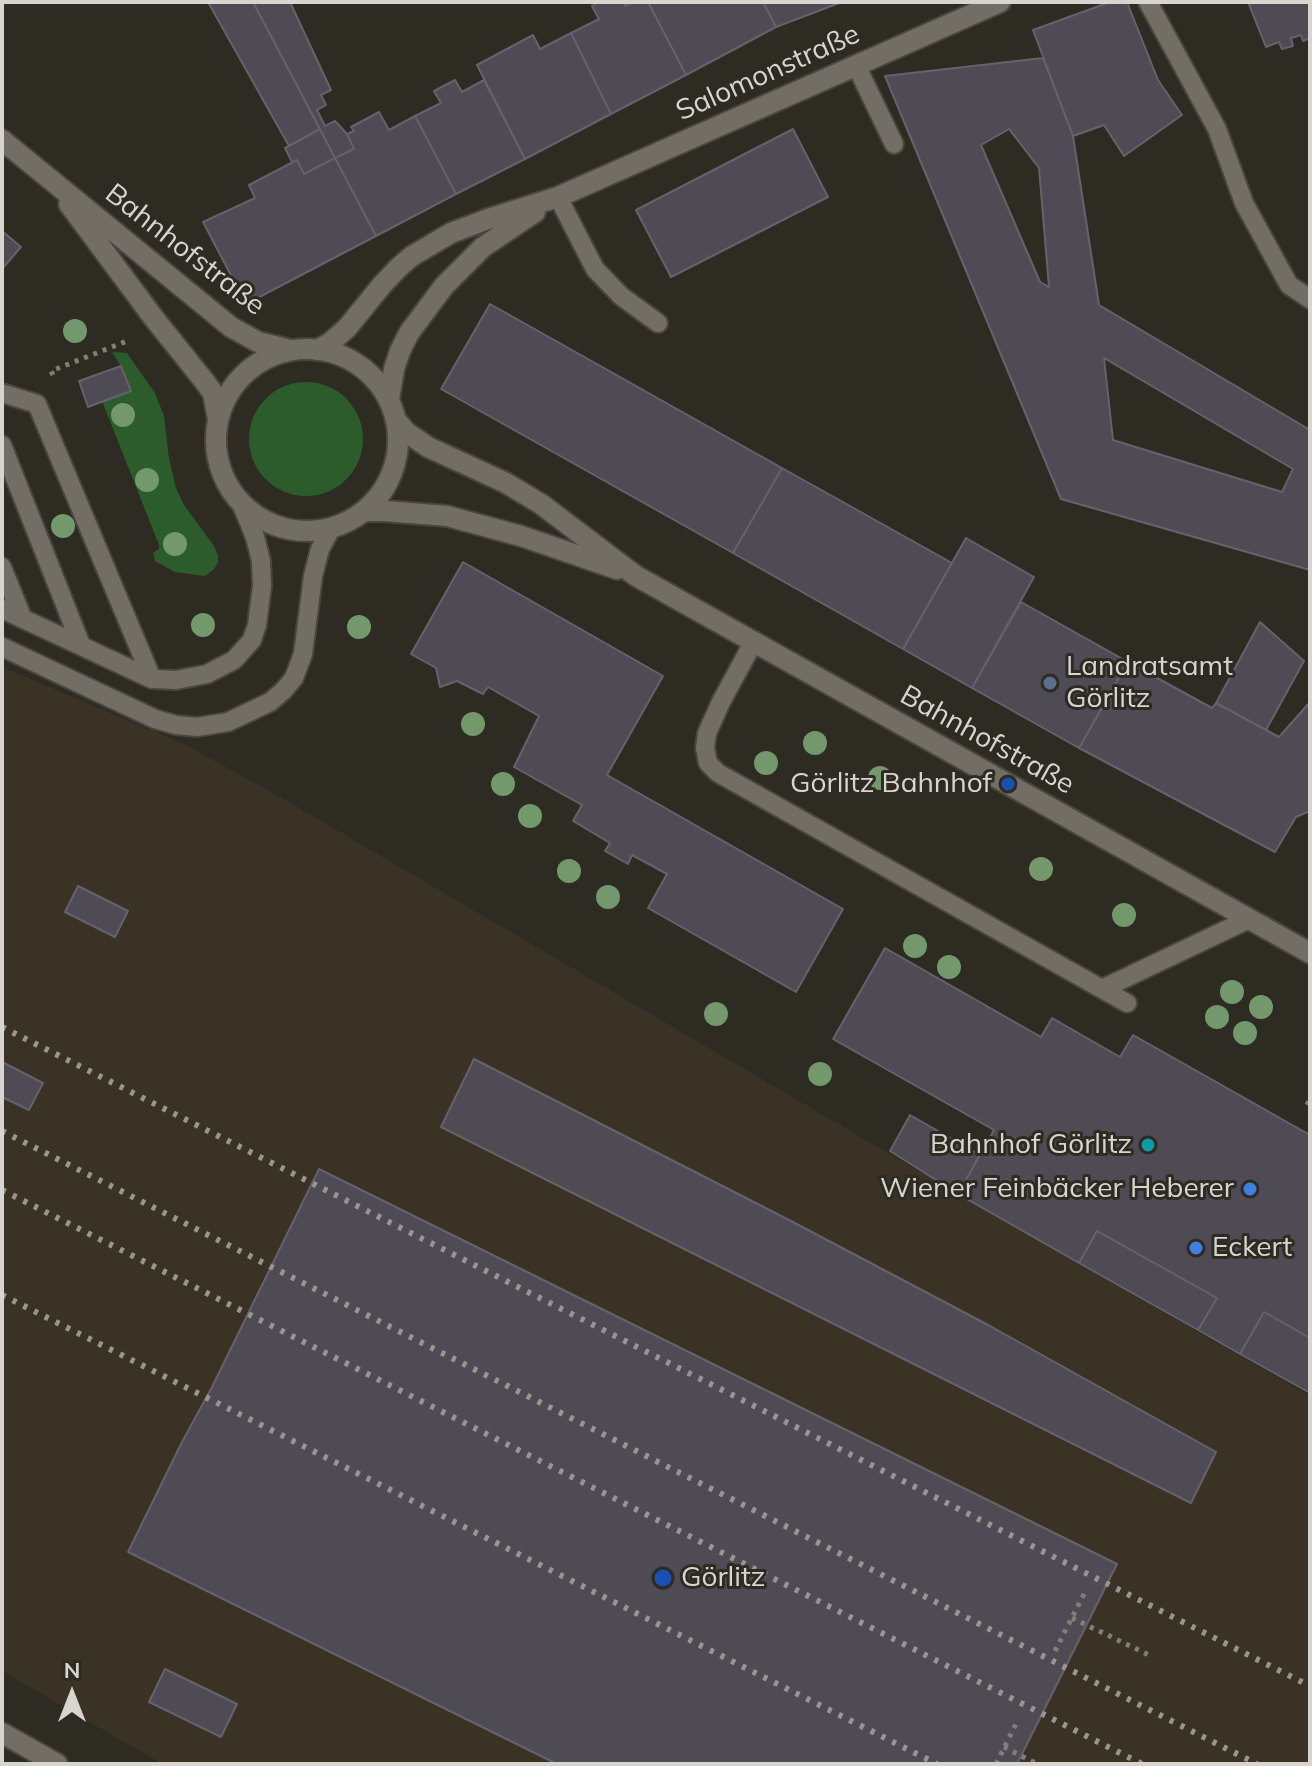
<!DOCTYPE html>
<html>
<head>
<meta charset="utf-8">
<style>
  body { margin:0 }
  #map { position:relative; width:1312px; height:1766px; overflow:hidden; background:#2e2b23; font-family:Mulish,sans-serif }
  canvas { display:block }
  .frame { position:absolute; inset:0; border:4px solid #d8d5d0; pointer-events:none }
  .north { position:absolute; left:32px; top:1654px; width:80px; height:80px; -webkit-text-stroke:6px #2e2b23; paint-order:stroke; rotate:0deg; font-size:22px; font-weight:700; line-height:32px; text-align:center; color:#d8d5d0 }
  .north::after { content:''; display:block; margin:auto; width:28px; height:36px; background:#d8d5d0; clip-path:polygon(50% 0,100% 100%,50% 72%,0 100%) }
</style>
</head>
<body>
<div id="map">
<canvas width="1312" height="1766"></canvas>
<div class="frame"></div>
<div class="north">N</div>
</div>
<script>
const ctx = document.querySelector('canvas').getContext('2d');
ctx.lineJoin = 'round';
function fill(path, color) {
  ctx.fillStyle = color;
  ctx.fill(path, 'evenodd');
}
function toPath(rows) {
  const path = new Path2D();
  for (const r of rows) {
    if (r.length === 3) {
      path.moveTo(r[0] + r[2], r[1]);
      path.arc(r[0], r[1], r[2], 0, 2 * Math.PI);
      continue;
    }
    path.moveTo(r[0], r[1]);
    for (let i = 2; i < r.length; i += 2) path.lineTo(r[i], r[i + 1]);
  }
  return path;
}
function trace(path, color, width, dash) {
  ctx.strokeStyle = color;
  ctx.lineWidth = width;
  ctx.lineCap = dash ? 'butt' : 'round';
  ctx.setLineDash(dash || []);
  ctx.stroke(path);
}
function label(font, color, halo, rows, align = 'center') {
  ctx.font = font + ' Mulish,sans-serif';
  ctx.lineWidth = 6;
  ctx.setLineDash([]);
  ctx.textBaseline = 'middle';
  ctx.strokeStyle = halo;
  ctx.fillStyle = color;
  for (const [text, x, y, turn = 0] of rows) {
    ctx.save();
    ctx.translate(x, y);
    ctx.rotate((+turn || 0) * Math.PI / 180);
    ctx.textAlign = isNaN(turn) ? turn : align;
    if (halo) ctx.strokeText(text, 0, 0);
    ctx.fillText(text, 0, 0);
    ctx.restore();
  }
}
fill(toPath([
  [2,667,184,744,289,802,1021,1231,1310,1396,1310,1764,162,1764,2,1671]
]), '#3a3325');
fill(toPath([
  [112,352,127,353,155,393,164,416,169,458,176,488,184,505,214,546,218,556,218,563,213,570,205,576,175,572,155,561,153,553,159,549,159,545,102,401,131,391,121,366],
  [306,439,57]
]), '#2c5c2c');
const building = toPath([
  [208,2,253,2,320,129,289,146,208,2],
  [253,2,290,2,331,90,321,95,326,105,317,110,325,126,335,121,347,134,354,149,335,158,253,2],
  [599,2,624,2,626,6,633,2,648,2,686,75,611,114,571,33,599,19,592,6,599,2],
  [648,2,763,2,776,27,686,75,648,2],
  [763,2,842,2,776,27,763,2],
  [1110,2,1127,2,1158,80,1182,115,1124,156,1104,125,1073,136,1033,30,1110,2],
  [1248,2,1310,2,1310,38,1303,41,1301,35,1291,38,1293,46,1282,49,1279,42,1266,47,1248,2],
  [571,33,611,114,525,159,477,65,533,35,540,49,571,33],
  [1043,58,1073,136,1099,305,1310,430,1310,570,1061,499,885,76,1043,58],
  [1009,129,1039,168,1049,287,1040,282,981,145,1009,129],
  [1104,358,1293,469,1282,492,1113,440,1104,358],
  [455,80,462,92,484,80,525,159,456,194,415,116,441,103,434,91,455,80],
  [379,112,389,130,415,116,456,194,376,236,335,158,354,149,347,134,354,131,351,127,379,112],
  [320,129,335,158,304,174,297,160,292,162,285,148,320,129],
  [793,129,828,197,671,277,636,210,793,129],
  [335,158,376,236,246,304,203,222,255,198,249,185,297,160,304,174,335,158],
  [2,231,21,247,2,269,2,231],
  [490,304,782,468,733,553,441,389,490,304],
  [121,366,131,391,88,407,79,381,121,366],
  [782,468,952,563,903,649,733,553,782,468],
  [966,538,1034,577,972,688,903,649,966,538],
  [463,562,663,676,607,775,843,909,796,992,648,908,667,874,632,855,628,864,605,851,610,843,573,821,582,805,514,767,539,716,488,687,483,694,457,681,440,687,436,668,411,654,463,562],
  [1021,602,1128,662,1079,748,972,688,1021,602],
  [1260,622,1304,661,1266,730,1216,703,1260,622],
  [1128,662,1212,708,1216,703,1279,737,1310,702,1310,811,1296,817,1275,852,1079,748,1128,662],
  [78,886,128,911,115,937,65,912,78,886],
  [885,948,1041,1037,1052,1018,1120,1057,1133,1035,1310,1135,1310,1338,1264,1312,1240,1354,1198,1330,1217,1298,1097,1231,1079,1263,958,1194,994,1130,833,1039,885,948],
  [474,1059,793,1222,990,1326,1216,1452,1191,1503,441,1127,474,1059],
  [2,1062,43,1083,29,1110,2,1097,2,1062],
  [910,1115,980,1155,958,1194,890,1151,910,1115],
  [319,1169,1117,1564,1017,1764,557,1764,128,1552,182,1442,212,1387,319,1169],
  [1097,1231,1217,1298,1198,1330,1079,1263,1097,1231],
  [1264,1312,1310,1338,1310,1393,1240,1354,1264,1312],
  [165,1669,237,1704,221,1737,149,1702,165,1669]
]);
fill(building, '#4f4b54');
trace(building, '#66616a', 2);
const lane = toPath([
  [1148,2,1217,129,1244,203,1289,285,1310,299],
  [856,65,894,144],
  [558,197,595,269,621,296,658,323],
  [2,393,37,404,152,679],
  [2,445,81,645],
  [2,567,23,619],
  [2,609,152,679,176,680,207,674,234,660,252,640,257,625,262,586,261,561,255,537,241,503],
  [754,641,721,702,707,733,705,748,708,763,718,773,1102,989,1249,919],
  [2,647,155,719,176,725,197,727,228,722,270,702,283,691,294,678,303,654,313,576,320,549,332,527],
  [1102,989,1127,1003]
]);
const street = toPath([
  [317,350,330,343,347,328,382,285,398,268,412,256,451,233,488,219,558,197,1000,2],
  [389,400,394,369,400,351,409,333,444,286,483,247,535,212],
  [2,1733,57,1764]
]);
const secondary = toPath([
  [2,140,231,327,258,342,290,350],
  [69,204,153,317,205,382,213,393,218,419],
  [307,440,91],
  [396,420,406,432,428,447,506,483,541,504,636,576,1310,953],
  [364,511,385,511,447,516,521,536,617,569]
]);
trace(lane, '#49453f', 22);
trace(street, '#49453f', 24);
trace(secondary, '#49453f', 24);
trace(toPath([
  [53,375,51,371,127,341],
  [1307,1105,1310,1099],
  [1072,1618,1153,1657],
  [1055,1651,1086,1590],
  [1004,1747,1037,1764],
  [996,1764,1018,1720]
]), '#827f78', 5, [4, 6]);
trace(lane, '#736e65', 18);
trace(street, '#736e65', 20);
trace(secondary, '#736e65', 20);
trace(toPath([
  [2,1027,1310,1686],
  [2,1131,1257,1764],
  [2,1190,1142,1764],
  [2,1295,937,1764]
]), '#999690', 6, [4, 8]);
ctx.fillStyle = '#72986c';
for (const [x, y] of [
  [75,331],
  [123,415],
  [147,480],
  [63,526],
  [175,544],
  [203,625],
  [359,627],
  [473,724],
  [815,743],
  [766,763],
  [880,778],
  [503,784],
  [530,816],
  [1041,869],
  [569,871],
  [608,897],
  [1124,915],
  [915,946],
  [949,967],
  [1232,992],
  [1261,1007],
  [716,1014],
  [1217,1017],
  [1245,1033],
  [820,1074]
]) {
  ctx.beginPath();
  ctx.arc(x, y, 12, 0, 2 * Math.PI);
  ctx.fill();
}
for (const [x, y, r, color] of [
  [1050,683,8,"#5c6f8a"],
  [1008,784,8,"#1a4fb4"],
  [1148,1145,8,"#0f9aa8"],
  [1250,1189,8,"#3f7fe0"],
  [1196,1248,8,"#3f7fe0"],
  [663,1578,10,"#1a4fb4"]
]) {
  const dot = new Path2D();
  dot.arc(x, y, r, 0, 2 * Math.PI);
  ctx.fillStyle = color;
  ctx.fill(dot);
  trace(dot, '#2e2b23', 3);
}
label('28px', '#d8d5d0', '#2e2b23', [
  ["Salomonstraße",768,73,-24],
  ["Bahnhofstraße",185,250,38],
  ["Bahnhofstraße",987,740,29]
]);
label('28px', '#d8d5d0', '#2e2b23', [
  ["Landratsamt",1066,667],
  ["Görlitz",1066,699],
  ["Görlitz Bahnhof",992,784,"right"],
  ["Bahnhof Görlitz",1132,1145,"right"],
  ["Wiener Feinbäcker Heberer",1234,1189,"right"],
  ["Eckert",1212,1248],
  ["Görlitz",681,1578]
], 'left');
</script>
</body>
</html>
